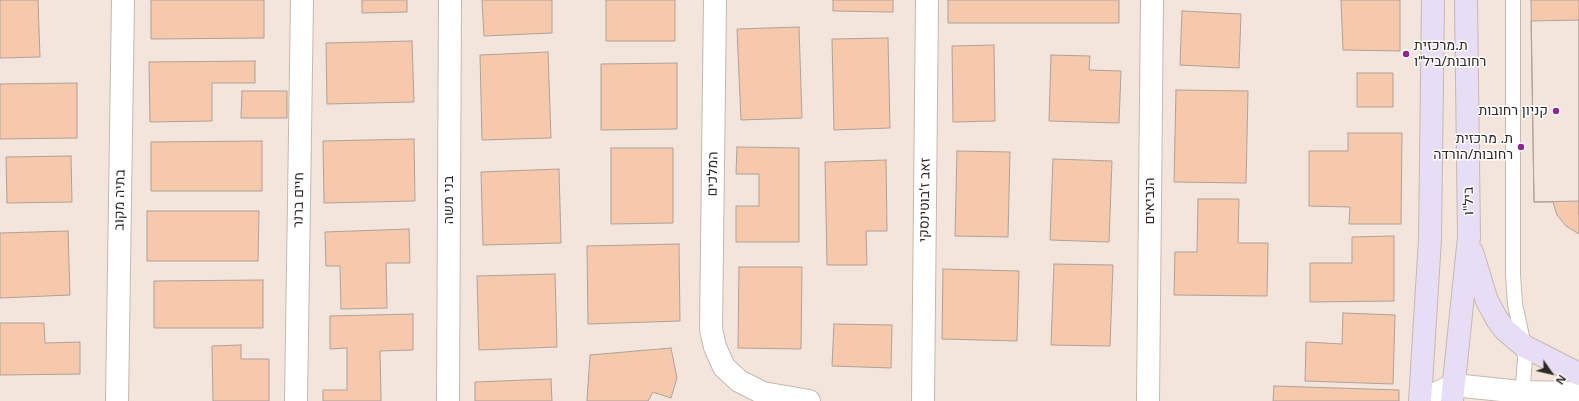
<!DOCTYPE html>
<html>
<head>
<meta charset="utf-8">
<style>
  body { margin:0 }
  #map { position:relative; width:1579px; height:401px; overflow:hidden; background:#f3e5dc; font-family:"Noto Sans",sans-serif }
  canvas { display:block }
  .north { position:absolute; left:1531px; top:353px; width:40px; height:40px; -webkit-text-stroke:3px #fff; paint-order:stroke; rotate:124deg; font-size:11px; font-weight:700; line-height:16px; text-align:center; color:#2e2926 }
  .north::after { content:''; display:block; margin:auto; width:14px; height:18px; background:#2e2926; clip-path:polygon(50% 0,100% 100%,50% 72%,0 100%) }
</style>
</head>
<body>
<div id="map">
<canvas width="1579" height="401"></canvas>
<div class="north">N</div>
</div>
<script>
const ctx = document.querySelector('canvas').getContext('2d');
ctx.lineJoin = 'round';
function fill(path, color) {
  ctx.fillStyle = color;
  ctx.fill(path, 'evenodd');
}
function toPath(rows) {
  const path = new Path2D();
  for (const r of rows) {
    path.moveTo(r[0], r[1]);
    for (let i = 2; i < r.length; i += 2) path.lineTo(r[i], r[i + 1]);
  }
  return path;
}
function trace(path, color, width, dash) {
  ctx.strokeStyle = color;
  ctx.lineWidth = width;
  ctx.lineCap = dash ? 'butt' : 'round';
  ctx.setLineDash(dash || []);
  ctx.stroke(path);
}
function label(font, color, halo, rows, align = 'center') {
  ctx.font = font + ' "Noto Sans",Heebo,sans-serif';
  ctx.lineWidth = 3;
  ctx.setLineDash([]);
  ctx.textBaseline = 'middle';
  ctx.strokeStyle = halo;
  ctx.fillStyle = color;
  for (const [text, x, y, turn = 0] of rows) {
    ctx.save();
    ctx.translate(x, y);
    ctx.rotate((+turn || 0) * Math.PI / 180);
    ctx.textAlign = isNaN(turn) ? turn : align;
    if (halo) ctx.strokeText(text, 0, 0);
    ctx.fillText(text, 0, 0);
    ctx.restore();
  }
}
const building = toPath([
  [0,0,38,0,40,57,0,58,0,0],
  [151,0,264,0,264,38,151,39,151,0],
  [362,0,407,0,407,12,362,13,362,0],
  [482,0,552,0,552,33,484,36,482,0],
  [606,0,675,0,675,41,606,41,606,0],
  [833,0,893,0,893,12,833,11,833,0],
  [948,0,1119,0,1119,23,948,23,948,0],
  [1341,0,1400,0,1400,51,1343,50,1341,0],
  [1531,0,1579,0,1579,214,1579,201,1534,202,1531,0],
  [1182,11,1241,14,1239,68,1180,65,1182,11],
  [1579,20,1579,234,1566,226,1557,215,1553,202,1534,202,1531,21,1579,20],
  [799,27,802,118,741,120,737,29,799,27],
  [888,38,890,128,834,130,832,39,888,38],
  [412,41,414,102,327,104,326,43,412,41],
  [994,45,995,121,953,122,952,46,994,45],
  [548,52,551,138,482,140,480,55,548,52],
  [1051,55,1090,56,1089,70,1121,71,1119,123,1049,121,1051,55],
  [255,61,255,83,212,83,212,121,150,122,149,62,255,61],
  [677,63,677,129,601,130,601,64,677,63],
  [1357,73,1393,73,1393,107,1357,107,1357,73],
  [77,83,77,138,0,139,0,84,77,83],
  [1176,90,1248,91,1246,183,1174,182,1176,90],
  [242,91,287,91,287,118,241,118,242,91],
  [1348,133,1402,133,1401,224,1349,224,1350,207,1309,206,1309,151,1348,151,1348,133],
  [414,139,415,201,324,203,323,141,414,139],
  [262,141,262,191,151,191,151,142,262,141],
  [737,147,799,148,799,242,736,242,736,206,759,206,759,174,736,174,737,147],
  [611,148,673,148,673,223,611,224,611,148],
  [957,151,1010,152,1008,237,955,236,957,151],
  [71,156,72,202,7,203,6,157,71,156],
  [1053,159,1112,161,1109,242,1050,240,1053,159],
  [886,160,887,231,866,231,867,265,827,265,825,162,886,160],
  [559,169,561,243,483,245,481,172,559,169],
  [1198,199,1239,199,1238,243,1268,243,1267,296,1174,295,1175,252,1197,252,1198,199],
  [147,211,259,211,258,261,147,261,147,211],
  [409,229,410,263,386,263,387,308,341,309,340,266,326,266,325,232,409,229],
  [68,231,70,295,0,298,0,233,68,231],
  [1394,236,1394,301,1310,302,1310,263,1352,263,1352,237,1394,236],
  [679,244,680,321,588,324,587,246,679,244],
  [1054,264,1113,265,1110,346,1051,345,1054,264],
  [739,267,802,267,801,349,738,348,739,267],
  [943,269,1019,271,1017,341,942,339,943,269],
  [555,274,557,347,479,350,477,276,555,274],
  [263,280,263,328,154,328,154,281,263,280],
  [1343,313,1395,315,1393,384,1305,381,1306,342,1342,344,1343,313],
  [413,314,413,350,380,351,381,401,323,401,323,390,347,390,347,348,330,349,330,316,413,314],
  [0,323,44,323,45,343,80,342,80,374,0,375,0,323],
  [834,324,892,325,891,368,832,366,834,324],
  [241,345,241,359,269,359,269,401,213,401,212,346,241,345],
  [671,348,677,378,671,398,653,392,648,401,587,401,590,355,671,348],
  [551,379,552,401,475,401,475,382,551,379],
  [1274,386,1399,390,1399,401,1273,401,1274,386]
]);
fill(building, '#f6c8ac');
trace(building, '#afa199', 1);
const lane = toPath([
  [1513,0,1513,275,1515,304,1524,346,1525,359,1523,384,1516,399]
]);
const street = toPath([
  [715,0,711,329,715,347,724,367,739,381,763,393,809,401],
  [117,401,123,0],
  [296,401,302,0],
  [448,401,450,0],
  [923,401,927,0],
  [1148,401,1152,0],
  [1420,401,1454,385,1520,392,1579,393]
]);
const secondary = toPath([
  [1472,252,1487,301,1498,321,1505,330,1524,346,1579,374],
  [1420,401,1430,239,1433,0],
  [1452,401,1469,237,1466,0]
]);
trace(lane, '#c6b8af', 16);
trace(street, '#c6b8af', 24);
trace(secondary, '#c6b8af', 24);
trace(lane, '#fff', 14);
trace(street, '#fff', 22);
trace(secondary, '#e7def6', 22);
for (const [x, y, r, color] of [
  [1406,54,4,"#8b2991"],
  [1556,111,4,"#8b2991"],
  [1521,147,4,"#8b2991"]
]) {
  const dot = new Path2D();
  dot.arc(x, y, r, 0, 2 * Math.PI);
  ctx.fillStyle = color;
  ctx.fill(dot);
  trace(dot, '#fff', 1.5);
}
label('14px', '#2e2926', '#fff', [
  ["ת.מרכזית",1414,46,"left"],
  ["רחובות/ביל״ו",1414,62,"left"],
  ["קניון רחובות",1548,111],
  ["ת. מרכזית",1513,139],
  ["רחובות/הורדה",1513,155]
], 'right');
label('14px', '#2e2926', '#fff', [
  ["המלכים",713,174,-89],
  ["בתיה מקוב",120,200,-89],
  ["חיים ברנר",299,200,-89],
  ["בני משה",449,200,-90],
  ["זאב ז'בוטינסקי",925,200,-89],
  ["הנביאים",1150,201,-90],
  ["ביל\"ו",1469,201,-91]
]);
</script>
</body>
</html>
